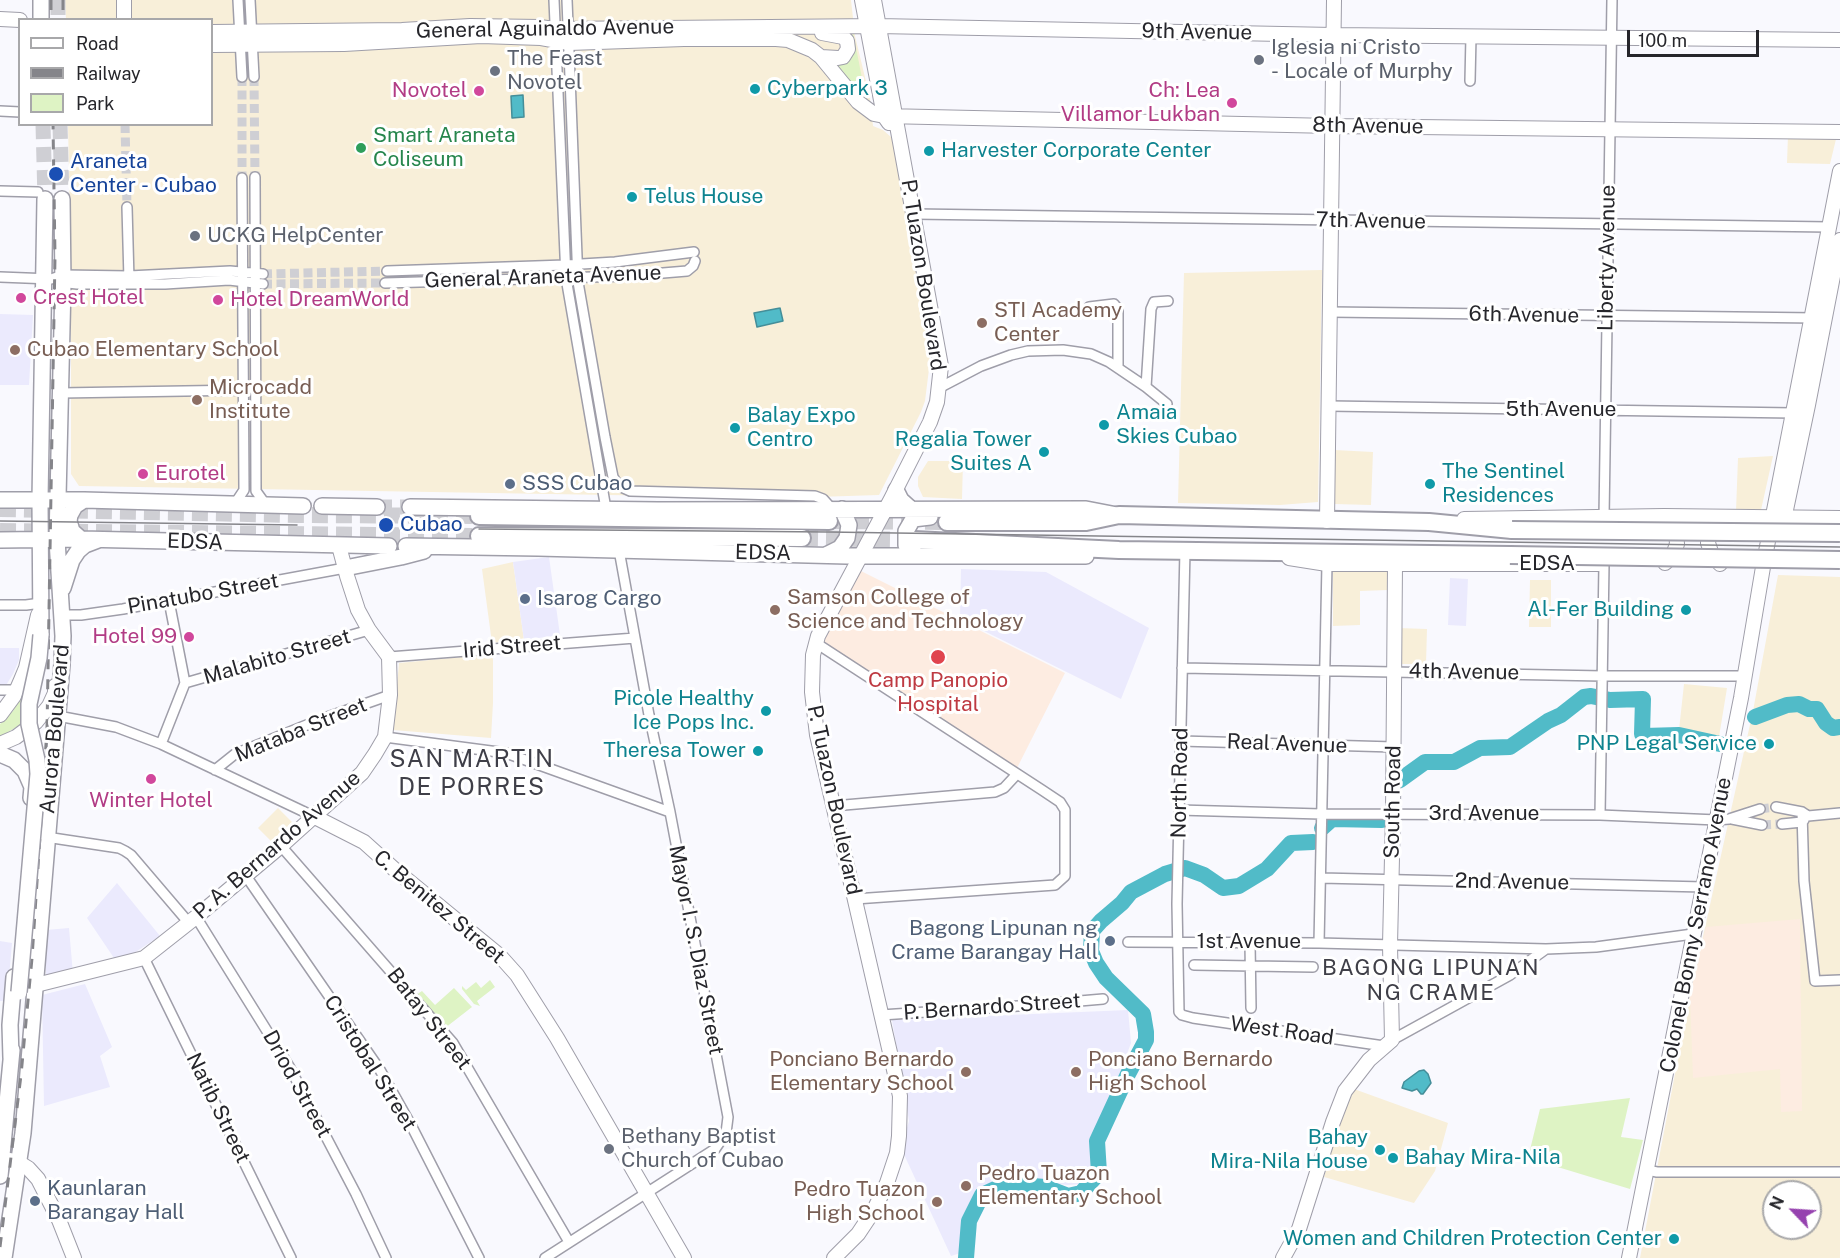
<!DOCTYPE html>
<html>
<head>
<meta charset="utf-8">
<style>
  body { margin:0 }
  #map { position:relative; width:1840px; height:1258px; overflow:hidden; background:#f9f9fe; font-family:"Public Sans",sans-serif }
  canvas { display:block }
  .legend { position:absolute; left:18px; top:18px; width:195px; height:108px; box-sizing:border-box; background:#fff; border:2px solid #a8a8aa; margin:0; padding:8px 10px; list-style:none; font-size:18px; color:#26262b }
  .legend li { display:flex; align-items:center; gap:12px; height:30px }
  .legend b { width:30px; border:2px solid #a8a8aa }
  .north { position:absolute; left:1762px; top:1180px; width:60px; height:60px; box-sizing:border-box; background:#fff; border:2px solid #a8a8aa; border-radius:50%; rotate:295deg; font-size:16px; font-weight:700; line-height:24px; text-align:center; color:#26262b }
  .north::after { content:''; display:block; margin:auto; width:21px; height:27px; background:#9642af; clip-path:polygon(50% 0,100% 100%,50% 72%,0 100%) }
  .scale { position:absolute; left:1627px; top:30px; width:132px; height:27px; box-sizing:border-box; border:3px solid #26262b; border-top:0; padding-left:8px; font-size:18px; line-height:21px; white-space:nowrap; color:#26262b; -webkit-text-stroke:4px #fff; paint-order:stroke }
</style>
</head>
<body>
<div id="map">
<canvas width="1840" height="1258"></canvas>
<ul class="legend">
<li><b style="height:8px;background:#fff"></b>Road</li>
<li><b style="height:8px;background:#85858a"></b>Railway</li>
<li><b style="height:16px;background:#def3c4"></b>Park</li>
</ul>
<div class="north">N</div>
<div class="scale">100 m</div>
</div>
<script>
const ctx = document.querySelector('canvas').getContext('2d');
ctx.lineJoin = 'round';
function fill(path, color) {
  ctx.fillStyle = color;
  ctx.fill(path, 'evenodd');
}
function toPath(rows) {
  const path = new Path2D();
  for (const r of rows) {
    path.moveTo(r[0], r[1]);
    for (let i = 2; i < r.length; i += 2) path.lineTo(r[i], r[i + 1]);
  }
  return path;
}
function trace(path, color, width, dash) {
  ctx.strokeStyle = color;
  ctx.lineWidth = width;
  ctx.lineCap = dash ? 'butt' : 'round';
  ctx.setLineDash(dash || []);
  ctx.stroke(path);
}
function label(font, color, halo, rows, align = 'center') {
  ctx.font = font + ' "Public Sans",sans-serif';
  ctx.lineWidth = 6;
  ctx.setLineDash([]);
  ctx.textBaseline = 'middle';
  ctx.strokeStyle = halo;
  ctx.fillStyle = color;
  for (const [text, x, y, turn = 0] of rows) {
    ctx.save();
    ctx.translate(x, y);
    ctx.rotate((+turn || 0) * Math.PI / 180);
    ctx.textAlign = isNaN(turn) ? turn : align;
    if (halo) ctx.strokeText(text, 0, 0);
    ctx.fillText(text, 0, 0);
    ctx.restore();
  }
}
fill(toPath([
  [65,0,851,0,855,36,870,98,873,126,883,130,891,137,895,147,914,253,930,361,925,401,921,412,879,495,785,498,79,486,71,474,71,272,68,125,212,124,212,20,66,19],
  [1788,135,1837,135,1830,164,1787,163],
  [1322,270,1318,502,1280,505,1178,503,1184,273],
  [1335,450,1373,452,1371,505,1334,504],
  [1773,456,1761,510,1758,512,1736,511,1738,458],
  [928,461,963,461,962,499,923,497,918,486,918,477],
  [513,562,524,640,492,643,482,569],
  [1388,571,1388,590,1360,591,1360,625,1333,626,1333,572],
  [1778,575,1840,577,1840,1258,1640,1258,1690,995,1753,711],
  [1774,1192,1810,1192,1810,1228,1774,1228],
  [1530,580,1551,580,1551,627,1529,627],
  [1398,628,1427,629,1426,664,1397,664],
  [493,654,493,703,491,738,393,730,399,663],
  [1684,684,1727,688,1719,737,1679,730],
  [278,808,292,822,272,842,258,828],
  [1354,1089,1448,1123,1435,1171,1414,1203,1324,1177,1339,1123]
]), '#f8efd9');
fill(toPath([
  [0,314,33,315,29,385,0,385],
  [549,557,560,635,524,640,513,562],
  [961,569,1046,572,1149,628,1121,699,960,619],
  [1450,578,1468,579,1466,626,1448,625],
  [0,648,19,648,19,660,13,674,0,695],
  [117,883,160,936,134,953,114,958,87,918],
  [69,928,73,974,46,978,46,930],
  [0,941,12,943,7,1001,0,1001],
  [85,984,112,1047,100,1056,110,1087,44,1106,42,995],
  [1128,1010,1131,1043,1098,1133,1092,1154,1095,1160,1092,1177,1084,1184,1067,1185,1002,1178,981,1194,967,1220,967,1251,951,1256,901,1148,909,1121,892,1020]
]), '#ebeafd');
fill(toPath([
  [861,571,1065,673,1017,768,820,643],
  [1800,919,1802,1111,1781,1112,1780,1069,1693,1078,1690,995,1706,927]
]), '#fdece1');
fill(toPath([
  [853,32,867,104,828,61,849,55],
  [28,683,23,723,0,737,0,724,13,711],
  [490,980,495,987,477,1001,480,1006,474,1004,462,989,462,986,466,990,476,982,481,988],
  [454,988,472,1007,445,1028,416,995,422,991,435,1005],
  [1630,1098,1621,1137,1643,1140,1630,1189,1528,1158,1540,1109]
]), '#def3c4');
const water = toPath([
  [523,95,524,117,512,118,511,96,523,95],
  [780,308,783,321,757,327,754,313,780,308],
  [1424,1070,1428,1074,1431,1083,1423,1094,1421,1094,1417,1089,1412,1091,1402,1088,1404,1082,1419,1071,1424,1070]
]);
fill(water, '#51bbc8');
trace(water, '#448e99', 1.5);
trace(toPath([
  [1755,717,1787,705,1799,704,1809,709,1817,709,1826,723,1833,728,1840,727],
  [1400,780,1425,762,1454,762,1480,748,1510,747,1548,721,1561,715,1584,697,1591,696,1610,700,1643,699,1642,734,1644,736,1679,735,1720,744],
  [1322,828,1332,819,1382,820],
  [966,1258,969,1221,982,1195,1006,1184,1045,1187,1068,1196,1081,1193,1099,1173,1097,1141,1128,1074,1146,1040,1146,1032,1143,1014,1106,978,1096,963,1091,951,1092,931,1101,921,1122,903,1131,892,1165,874,1185,868,1204,875,1223,888,1239,886,1267,869,1291,843,1313,842]
]), '#51bbc8', 16);
trace(toPath([
  [242,77,242,178],
  [254,77,255,177],
  [125,124,127,207],
  [263,274,387,271],
  [263,284,385,283],
  [1760,809,1776,807],
  [1762,825,1782,824]
]), '#cfcfd4', 9, [9, 4.5]);
trace(toPath([
  [58,0,58,20],
  [43,124,45,199],
  [60,124,62,199],
  [377,507,410,507]
]), '#cfcfd4', 15, [15, 8]);
trace(toPath([
  [0,509,297,515,479,516],
  [829,521,947,522],
  [0,531,479,536],
  [802,538,914,540]
]), '#cfcfd4', 16, [16, 8]);
const street = toPath([
  [238,0,242,77],
  [250,0,254,77],
  [554,0,566,278,606,509],
  [567,0,578,282,605,437,613,477,619,486,630,491,815,496,823,499,832,509],
  [1470,81,1471,36],
  [0,111,20,112],
  [255,177,256,491,266,505],
  [0,191,38,192],
  [127,207,129,280],
  [914,214,1829,227],
  [387,271,565,265,615,262,694,252],
  [0,277,51,279,63,275,129,276,230,271,263,274],
  [59,282,77,284,165,284,229,280,263,284],
  [385,283,627,276,687,271,693,266,695,261],
  [1089,307,1114,304,1118,309,1118,367],
  [1330,312,1816,318],
  [1146,387,1151,309,1154,302,1168,301],
  [939,388,981,366,1011,355,1028,351,1063,350,1091,354,1109,362,1146,387,1167,404],
  [60,393,247,390],
  [1329,406,1793,413],
  [234,505,244,490,242,178],
  [1604,517,1612,0],
  [1185,550,1177,904,1179,1012,1182,1015,1193,1018,1384,1046],
  [0,605,26,605,41,603],
  [61,615,81,615,123,609,345,568],
  [816,643,1042,790,1060,802,1065,810,1065,876,1055,885,855,899],
  [389,657,635,638],
  [1182,668,1603,676,1745,676],
  [185,683,369,630],
  [0,690,17,690],
  [58,716,116,727,161,744,313,816],
  [385,737,506,753,670,812],
  [1181,741,1394,747],
  [161,744,185,683,169,601],
  [215,770,235,754,319,720,390,695],
  [833,806,995,792,1004,788,1017,774],
  [1776,807,1802,812,1808,816,1840,813],
  [1179,810,1321,814,1600,815,1717,820,1729,819,1760,809],
  [1802,812,1804,881,1815,981,1840,980],
  [1600,815,1604,564],
  [1732,819,1762,825],
  [1782,824,1802,822,1804,820],
  [46,837,119,848,125,851,131,855,189,923],
  [281,846,453,1043,569,1242],
  [246,876,380,1070,412,1127,479,1258],
  [1321,878,1704,887],
  [196,917,290,1068,356,1194,386,1258],
  [1128,942,1319,943,1546,949,1596,947,1693,934],
  [1250,943,1251,1008],
  [1319,943,1327,564],
  [144,958,291,1258],
  [1194,965,1313,967],
  [881,1015,1033,1005,1103,999],
  [1392,1040,1510,975,1546,949],
  [1647,1170,1657,1172,1840,1172],
  [545,1258,715,1149,726,1133,728,1117,670,812,649,715,619,550]
]);
const secondary = toPath([
  [124,0,124,20],
  [862,0,884,116,889,123],
  [0,19,20,20],
  [212,32,402,30,470,26,540,27,554,29,878,26,1333,35,1840,40],
  [212,45,344,44,481,36,541,38,569,43,684,39,776,39,788,40,812,50,821,57,858,102,874,114,884,116,1332,126,1840,132],
  [821,57,838,58,843,57,848,49,847,41,843,37,822,33],
  [1464,519,1664,516,1840,518],
  [1327,521,1334,0],
  [1715,523,1710,531,1708,543,1712,555,1720,564],
  [1783,524,1808,405,1840,240],
  [1289,558,1327,564,1599,564],
  [1665,563,1673,555,1677,544,1676,532,1673,525],
  [0,715,14,696,21,680,26,668,38,615],
  [0,744,16,737,36,722,49,706,55,693,55,686],
  [313,816,364,842,394,869,500,956,517,975,557,1038,684,1258],
  [36,985,144,958,196,917,281,846,362,773,375,754,385,737,390,695,389,657,369,630,358,610,347,576,339,546],
  [10,1160,18,1162,28,1168,38,1179,59,1220,74,1258],
  [834,1258,858,1234,874,1210,887,1183,897,1153,899,1136,900,1096,817,735,812,692,813,655,818,636,891,499,930,422,937,402,941,366,874,0],
  [1283,1258,1299,1229,1333,1122,1345,1091,1369,1060,1392,1040,1390,945,1393,813,1395,565],
  [1629,1258,1741,698,1763,567,1840,171]
]);
const primary = toPath([
  [41,0,41,20],
  [896,490,901,500,911,509],
  [0,500,84,500,303,506],
  [322,506,377,507],
  [410,507,658,510,1086,509,1117,515],
  [81,539,72,531,69,521,70,515,75,506,84,500],
  [0,540,81,539,389,546],
  [406,546,538,548,847,556,1086,556],
  [826,555,840,548,847,538,849,525,842,509],
  [917,555,908,549,906,545,906,531,913,519,930,517],
  [345,568,401,557,424,551],
  [63,588,72,560,78,551,85,545,98,540],
  [41,635,40,500,45,199],
  [0,754,14,760,25,771,32,787,31,798],
  [11,1058,10,1025,14,977],
  [0,1176,12,1050],
  [4,1258,23,1133,62,664,63,636,57,540,63,284,62,199]
]);
const highway = toPath([
  [479,516,829,521],
  [947,522,1086,522,1119,515,1429,522,1512,530],
  [479,536,802,538],
  [914,540,1119,550,1510,555]
]);
trace(street, '#9f9ea9', 12);
trace(secondary, '#9f9ea9', 16);
trace(primary, '#9f9ea9', 18);
trace(highway, '#9f9ea9', 20);
trace(street, '#fff', 9);
trace(secondary, '#fff', 14);
trace(primary, '#fff', 15);
trace(highway, '#fff', 16);
trace(toPath([
  [0,521,297,525],
  [479,529,828,532,1840,547]
]), '#85858a', 1.5);
trace(toPath([
  [51,0,51,20],
  [63,0,63,20],
  [0,1247,21,1075,32,958,47,729,55,256,53,124]
]), '#85858a', 3, [10, 10]);
const primaryBridge = toPath([
  [19,992,38,774,37,760,29,724,29,704,39,658,41,635]
]);
const highwayBridge = toPath([
  [1512,530,1840,533],
  [1510,555,1840,560]
]);
trace(primaryBridge, '#9f9ea9', 18, []);
trace(highwayBridge, '#9f9ea9', 20, []);
trace(primaryBridge, '#fff', 15);
trace(highwayBridge, '#fff', 16);
for (const [x, y, r, color] of [
  [1259,60,6,"#6b7280"],
  [495,71,6,"#6b7280"],
  [755,89,6,"#0f9aa8"],
  [479,91,6,"#d1479c"],
  [1232,103,6,"#d1479c"],
  [361,148,6,"#2e9e5b"],
  [929,151,6,"#0f9aa8"],
  [56,174,8,"#1a4fb4"],
  [632,197,6,"#0f9aa8"],
  [195,236,6,"#6b7280"],
  [21,298,6,"#d1479c"],
  [218,300,6,"#d1479c"],
  [982,323,6,"#8d6e63"],
  [15,350,6,"#8d6e63"],
  [197,400,6,"#8d6e63"],
  [1104,425,6,"#0f9aa8"],
  [735,428,6,"#0f9aa8"],
  [1044,452,6,"#0f9aa8"],
  [143,474,6,"#d1479c"],
  [510,484,6,"#5c6f8a"],
  [1430,484,6,"#0f9aa8"],
  [386,525,8,"#1a4fb4"],
  [525,599,6,"#5c6f8a"],
  [775,610,6,"#8d6e63"],
  [1686,610,6,"#0f9aa8"],
  [189,637,6,"#d1479c"],
  [938,657,8,"#e0444e"],
  [766,711,6,"#0f9aa8"],
  [1769,744,6,"#0f9aa8"],
  [758,751,6,"#0f9aa8"],
  [151,779,6,"#d1479c"],
  [1110,941,6,"#5c6f8a"],
  [966,1072,6,"#8d6e63"],
  [1076,1072,6,"#8d6e63"],
  [609,1149,6,"#6b7280"],
  [1380,1150,6,"#0f9aa8"],
  [1393,1158,6,"#0f9aa8"],
  [966,1186,6,"#8d6e63"],
  [35,1201,6,"#5c6f8a"],
  [937,1202,6,"#8d6e63"],
  [1674,1239,6,"#0f9aa8"]
]) {
  const dot = new Path2D();
  dot.arc(x, y, r, 0, 2 * Math.PI);
  ctx.fillStyle = color;
  ctx.fill(dot);
  trace(dot, '#fff', 2);
}
label('21px', '#26262b', '#fff', [
  ["General Aguinaldo Avenue",545,29,-1],
  ["9th Avenue",1197,32,1],
  ["8th Avenue",1368,126,1],
  ["7th Avenue",1371,221,1],
  ["Liberty Avenue",1607,258,-89],
  ["P. Tuazon Boulevard",923,275,81],
  ["General Araneta Avenue",543,277,-2],
  ["6th Avenue",1524,315,1],
  ["5th Avenue",1561,410],
  ["EDSA",195,542,2],
  ["EDSA",763,553,1],
  ["EDSA",1547,564],
  ["Pinatubo Street",203,594,-10],
  ["Irid Street",512,647,-5],
  ["Malabito Street",277,657,-16],
  ["4th Avenue",1464,672,1],
  ["Aurora Boulevard",55,729,-85],
  ["Mataba Street",301,730,-22],
  ["Real Avenue",1287,744,2],
  ["North Road",1180,783,-89],
  ["P. Tuazon Boulevard",834,800,78],
  ["South Road",1393,802,-89],
  ["3rd Avenue",1484,814],
  ["P. A. Bernardo Avenue",277,845,-41],
  ["2nd Avenue",1512,882,1],
  ["C. Benitez Street",439,907,40],
  ["Colonel Bonny Serrano Avenue",1696,925,-79],
  ["1st Avenue",1249,942],
  ["Mayor I. S. Diaz Street",696,950,79],
  ["P. Bernardo Street",992,1007,-4],
  ["Batay Street",429,1019,52],
  ["West Road",1282,1031,8],
  ["Cristobal Street",370,1063,58],
  ["Driod Street",297,1084,61],
  ["Natib Street",218,1108,64]
]);
label('21px', '#5b616d', '#fff', [
  ["Iglesia ni Cristo",1271,48],
  ["- Locale of Murphy",1271,72],
  ["The Feast",507,59],
  ["Novotel",507,83],
  ["UCKG HelpCenter",207,236],
  ["Bethany Baptist",621,1137],
  ["Church of Cubao",621,1161]
], 'left');
label('21px', '#0d838f', '#fff', [
  ["Cyberpark 3",767,89],
  ["Harvester Corporate Center",941,151],
  ["Telus House",644,197],
  ["Amaia",1116,413],
  ["Skies Cubao",1116,437],
  ["Balay Expo",747,416],
  ["Centro",747,440],
  ["Regalia Tower",1032,440,"right"],
  ["Suites A",1032,464,"right"],
  ["The Sentinel",1442,472],
  ["Residences",1442,496],
  ["Al-Fer Building",1674,610,"right"],
  ["Picole Healthy",754,699,"right"],
  ["Ice Pops Inc.",754,723,"right"],
  ["PNP Legal Service",1757,744,"right"],
  ["Theresa Tower",746,751,"right"],
  ["Bahay",1368,1138,"right"],
  ["Mira-Nila House",1368,1162,"right"],
  ["Bahay Mira-Nila",1405,1158],
  ["Women and Children Protection Center",1662,1239,"right"]
], 'left');
label('21px', '#b23c85', '#fff', [
  ["Novotel",467,91],
  ["Ch: Lea",1220,91],
  ["Villamor Lukban",1220,115],
  ["Crest Hotel",33,298,"left"],
  ["Hotel DreamWorld",230,300,"left"],
  ["Eurotel",155,474,"left"],
  ["Hotel 99",177,637],
  ["Winter Hotel",151,801,"center"]
], 'right');
label('21px', '#27864d', '#fff', [
  ["Smart Araneta",373,136],
  ["Coliseum",373,160]
], 'left');
label('21px', '#164399', '#fff', [
  ["Araneta",70,162],
  ["Center - Cubao",70,186],
  ["Cubao",400,525]
], 'left');
label('21px', '#785e54', '#fff', [
  ["STI Academy",994,311],
  ["Center",994,335],
  ["Cubao Elementary School",27,350],
  ["Microcadd",209,388],
  ["Institute",209,412],
  ["Samson College of",787,598],
  ["Science and Technology",787,622],
  ["Ponciano Bernardo",954,1060,"right"],
  ["Elementary School",954,1084,"right"],
  ["Ponciano Bernardo",1088,1060],
  ["High School",1088,1084],
  ["Pedro Tuazon",978,1174],
  ["Elementary School",978,1198],
  ["Pedro Tuazon",925,1190,"right"],
  ["High School",925,1214,"right"]
], 'left');
label('21px', '#4e5e75', '#fff', [
  ["SSS Cubao",522,484],
  ["Isarog Cargo",537,599],
  ["Bagong Lipunan ng",1098,929,"right"],
  ["Crame Barangay Hall",1098,953,"right"],
  ["Kaunlaran",47,1189],
  ["Barangay Hall",47,1213]
], 'left');
label('21px', '#be3a42', '#fff', [
  ["Camp Panopio",938,681],
  ["Hospital",938,705]
]);
ctx.letterSpacing = '1.5px';
label('22px', '#3f3f48', '#fff', [
  ["BAGONG LIPUNAN",1431,968],
  ["NG CRAME",1431,993]
]);
ctx.letterSpacing = '0px';
ctx.letterSpacing = '1.5px';
label('24px', '#3f3f48', '#fff', [
  ["SAN MARTIN",472,760],
  ["DE PORRES",472,788]
]);
ctx.letterSpacing = '0px';
</script>
</body>
</html>
